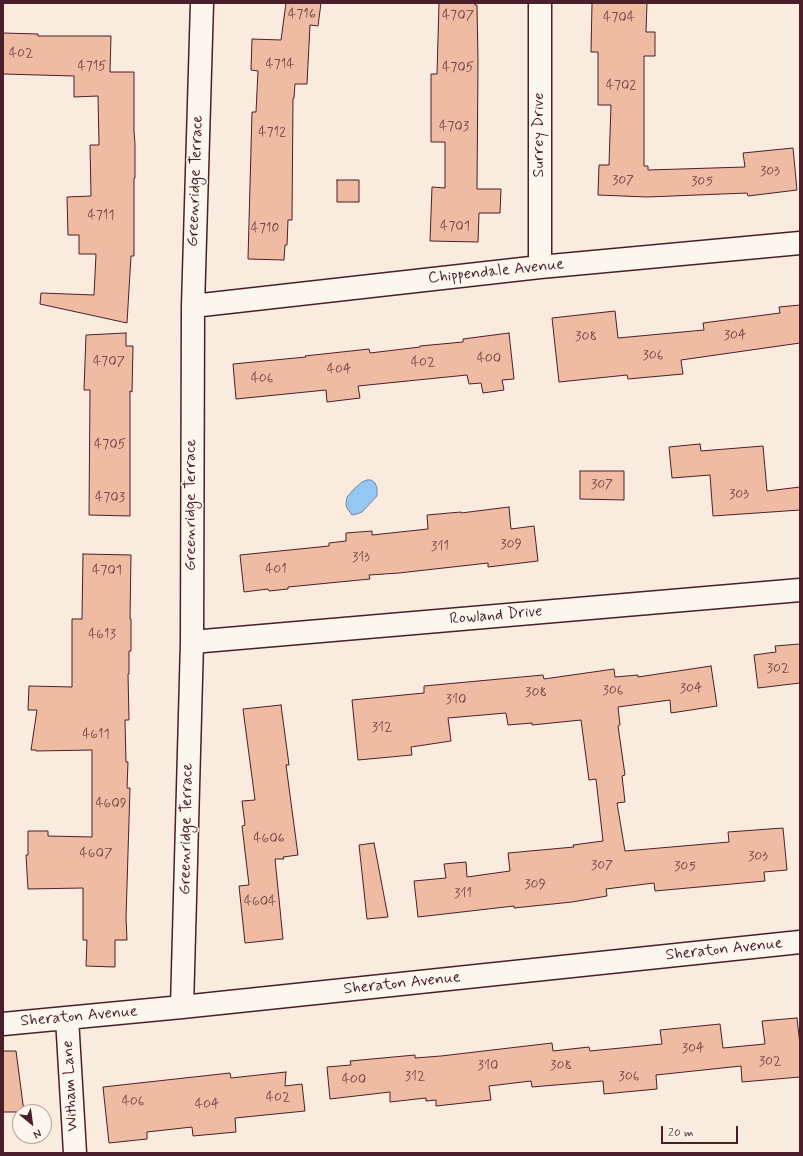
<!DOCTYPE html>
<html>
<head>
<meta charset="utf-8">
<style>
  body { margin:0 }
  #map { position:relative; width:803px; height:1156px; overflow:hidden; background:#f9ebdd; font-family:Mynerve,sans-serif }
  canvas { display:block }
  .frame { position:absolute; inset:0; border:4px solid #4a1f2b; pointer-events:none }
  .north { position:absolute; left:12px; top:1104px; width:40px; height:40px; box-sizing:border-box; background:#fbf7ec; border:1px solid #b4a19f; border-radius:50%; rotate:151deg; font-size:11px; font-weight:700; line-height:16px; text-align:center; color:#4a1f2b }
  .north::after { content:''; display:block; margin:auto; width:14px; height:18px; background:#4a1f2b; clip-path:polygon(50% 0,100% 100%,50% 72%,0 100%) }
  .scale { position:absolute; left:661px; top:1126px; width:77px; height:18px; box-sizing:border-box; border:2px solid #4a1f2b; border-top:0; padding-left:5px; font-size:12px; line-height:14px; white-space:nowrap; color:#4a1f2b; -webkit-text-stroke:3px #fbf7ec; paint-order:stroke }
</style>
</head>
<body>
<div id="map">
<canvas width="803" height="1156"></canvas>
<div class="frame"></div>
<div class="north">N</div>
<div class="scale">20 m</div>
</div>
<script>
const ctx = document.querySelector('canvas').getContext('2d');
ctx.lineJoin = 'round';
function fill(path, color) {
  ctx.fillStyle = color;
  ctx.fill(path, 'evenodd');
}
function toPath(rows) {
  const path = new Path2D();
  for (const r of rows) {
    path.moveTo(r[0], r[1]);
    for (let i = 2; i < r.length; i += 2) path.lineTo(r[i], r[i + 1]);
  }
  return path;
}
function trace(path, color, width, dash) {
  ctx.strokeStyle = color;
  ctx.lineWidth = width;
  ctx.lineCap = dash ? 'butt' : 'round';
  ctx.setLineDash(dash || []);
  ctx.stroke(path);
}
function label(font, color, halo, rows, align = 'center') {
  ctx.font = font + ' Mynerve,sans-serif';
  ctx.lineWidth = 3;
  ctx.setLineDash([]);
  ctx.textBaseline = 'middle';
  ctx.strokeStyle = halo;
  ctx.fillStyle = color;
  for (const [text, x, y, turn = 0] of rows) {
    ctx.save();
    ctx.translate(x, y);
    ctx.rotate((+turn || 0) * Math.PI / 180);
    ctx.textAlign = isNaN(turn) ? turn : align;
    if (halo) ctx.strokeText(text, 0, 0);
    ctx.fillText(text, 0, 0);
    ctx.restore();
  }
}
const water = toPath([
  [367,480,371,480,375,483,377,488,377,496,362,512,357,514,352,515,347,508,346,504,347,497,354,489,362,482,367,480]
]);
fill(water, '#94c7f1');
trace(water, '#7684a2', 1);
const building = toPath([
  [286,3,321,3,318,26,310,25,307,84,295,84,294,98,293,98,292,220,288,220,287,245,285,245,284,260,248,259,252,112,256,112,258,71,251,70,252,39,281,40,286,3],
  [439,3,475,3,475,5,477,5,478,62,477,189,501,189,500,213,479,213,478,242,430,241,432,187,445,188,445,142,431,142,431,74,437,74,439,3],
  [592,3,647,3,646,32,655,32,655,56,644,56,644,166,648,166,648,170,745,167,743,153,793,148,797,190,748,196,747,193,647,197,598,195,599,165,609,165,611,105,598,105,598,52,591,52,592,3],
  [3,33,38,34,38,36,111,36,110,72,134,72,134,132,135,144,135,178,134,178,134,256,131,256,127,323,40,304,41,293,94,295,96,254,79,254,79,235,68,235,67,197,91,196,90,145,99,145,98,96,74,97,74,76,3,74,3,33],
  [337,180,359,180,359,202,337,202,337,180],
  [800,305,800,343,681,360,683,374,628,379,627,375,559,382,552,318,615,311,618,338,704,330,703,323,780,313,779,307,800,305],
  [126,333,126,346,133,346,132,392,130,391,130,516,89,515,90,390,84,390,86,335,126,333],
  [509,333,514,379,502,380,504,390,483,393,481,383,469,384,467,375,358,386,360,398,327,402,326,390,236,399,233,364,306,357,305,356,369,349,370,353,420,347,420,346,463,342,463,339,509,333],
  [700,444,701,451,763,446,767,491,800,487,800,510,713,516,710,475,672,478,669,447,700,444],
  [580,471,624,471,624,500,580,499,580,471],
  [509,507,511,529,534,526,538,561,488,567,488,563,399,573,369,575,370,579,288,587,288,589,269,591,268,589,244,592,240,555,329,546,329,543,346,541,346,533,372,531,372,535,428,529,427,515,461,512,461,513,509,507],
  [83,554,131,555,130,619,131,619,131,651,129,651,129,674,128,674,129,720,125,720,126,762,128,762,127,788,130,788,126,918,127,940,115,940,115,967,86,966,87,940,83,940,83,888,28,889,26,855,28,855,28,831,48,831,48,836,92,837,92,750,36,751,36,750,31,750,37,710,28,710,29,686,72,687,72,619,82,619,83,554],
  [800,644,800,683,758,688,754,655,776,652,775,646,800,644],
  [711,666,717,706,671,713,670,700,618,707,620,725,618,726,625,775,622,776,625,802,617,803,625,851,729,842,728,832,783,828,787,870,764,872,765,881,655,891,654,883,606,889,607,896,572,902,514,908,514,906,418,917,414,881,446,878,444,864,466,862,467,877,510,871,508,853,574,847,573,845,603,841,596,779,589,780,581,720,532,725,532,723,508,725,506,713,448,718,451,741,411,747,412,755,358,760,352,700,424,693,424,686,543,675,544,679,614,669,615,677,638,675,638,677,711,666],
  [281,705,289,765,286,765,298,855,283,857,284,859,275,859,283,939,245,943,239,886,249,885,242,826,245,825,242,801,255,800,243,709,281,705],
  [374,843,388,917,367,919,359,845,374,843],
  [797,1018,800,1045,800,1077,742,1082,741,1066,656,1075,657,1089,604,1094,603,1081,532,1087,531,1081,489,1086,491,1100,436,1106,436,1100,426,1101,426,1098,390,1102,390,1092,330,1099,327,1067,351,1065,350,1061,415,1055,415,1058,441,1056,552,1043,553,1051,589,1047,590,1051,662,1044,660,1030,720,1024,723,1048,765,1044,762,1021,797,1018],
  [3,1051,16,1051,24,1112,3,1112,3,1051],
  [286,1072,285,1086,302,1084,305,1111,235,1118,236,1132,193,1136,192,1127,147,1132,147,1139,109,1143,103,1087,230,1073,231,1078,286,1072]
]);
fill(building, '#f0bba3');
trace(building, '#4a1f2b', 1);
const street = toPath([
  [540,3,540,267],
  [193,306,540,267,800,243],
  [192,642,800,590],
  [182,1007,192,642,193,306,202,3],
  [67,1018,75,1153],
  [3,1024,182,1007,800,942]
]);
trace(street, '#4a1f2b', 25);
trace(street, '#fbf7ec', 22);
label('14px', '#744649', null, [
  ["4716",302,15],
  ["4707",458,16],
  ["4704",619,18],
  ["402",21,54],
  ["4714",280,65],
  ["4715",92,67],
  ["4705",458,68],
  ["4702",621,86],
  ["4703",454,127],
  ["4712",272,133],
  ["303",770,172],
  ["307",623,181],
  ["305",702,182],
  ["4711",101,216],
  ["4701",455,227],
  ["4710",265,229],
  ["304",735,336],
  ["308",586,337],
  ["306",653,356],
  ["400",489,359],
  ["4707",109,362],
  ["402",423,363],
  ["404",339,370],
  ["406",262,379],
  ["4705",110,445],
  ["307",602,485],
  ["303",739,495],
  ["4703",110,498],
  ["309",511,545],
  ["311",440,547],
  ["313",361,558],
  ["401",276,570],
  ["4701",107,571],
  ["4613",102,635],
  ["302",778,669],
  ["304",691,689],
  ["306",613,691],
  ["308",536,693],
  ["310",456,700],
  ["312",382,728],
  ["4611",96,735],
  ["4609",111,804],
  ["4606",269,839],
  ["4607",96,854],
  ["303",758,857],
  ["307",602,866],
  ["305",685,867],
  ["309",535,885],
  ["311",463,894],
  ["4604",260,902],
  ["304",693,1049],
  ["302",770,1062],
  ["310",488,1066],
  ["308",561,1066],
  ["312",415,1077],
  ["306",629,1077],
  ["400",354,1080],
  ["402",278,1098],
  ["406",133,1102],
  ["404",207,1105]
]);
label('16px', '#4a1f2b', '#fbf7ec', [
  ["Surrey Drive",540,135,-90],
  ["Greenridge Terrace",196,181,-88],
  ["Chippendale Avenue",496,272,-6],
  ["Greenridge Terrace",192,505,-90],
  ["Rowland Drive",496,616,-5],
  ["Greenridge Terrace",187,829,-89],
  ["Sheraton Avenue",724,950,-6],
  ["Sheraton Avenue",402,984,-6],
  ["Sheraton Avenue",79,1017,-5],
  ["Witham Lane",71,1086,-93]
]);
</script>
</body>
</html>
